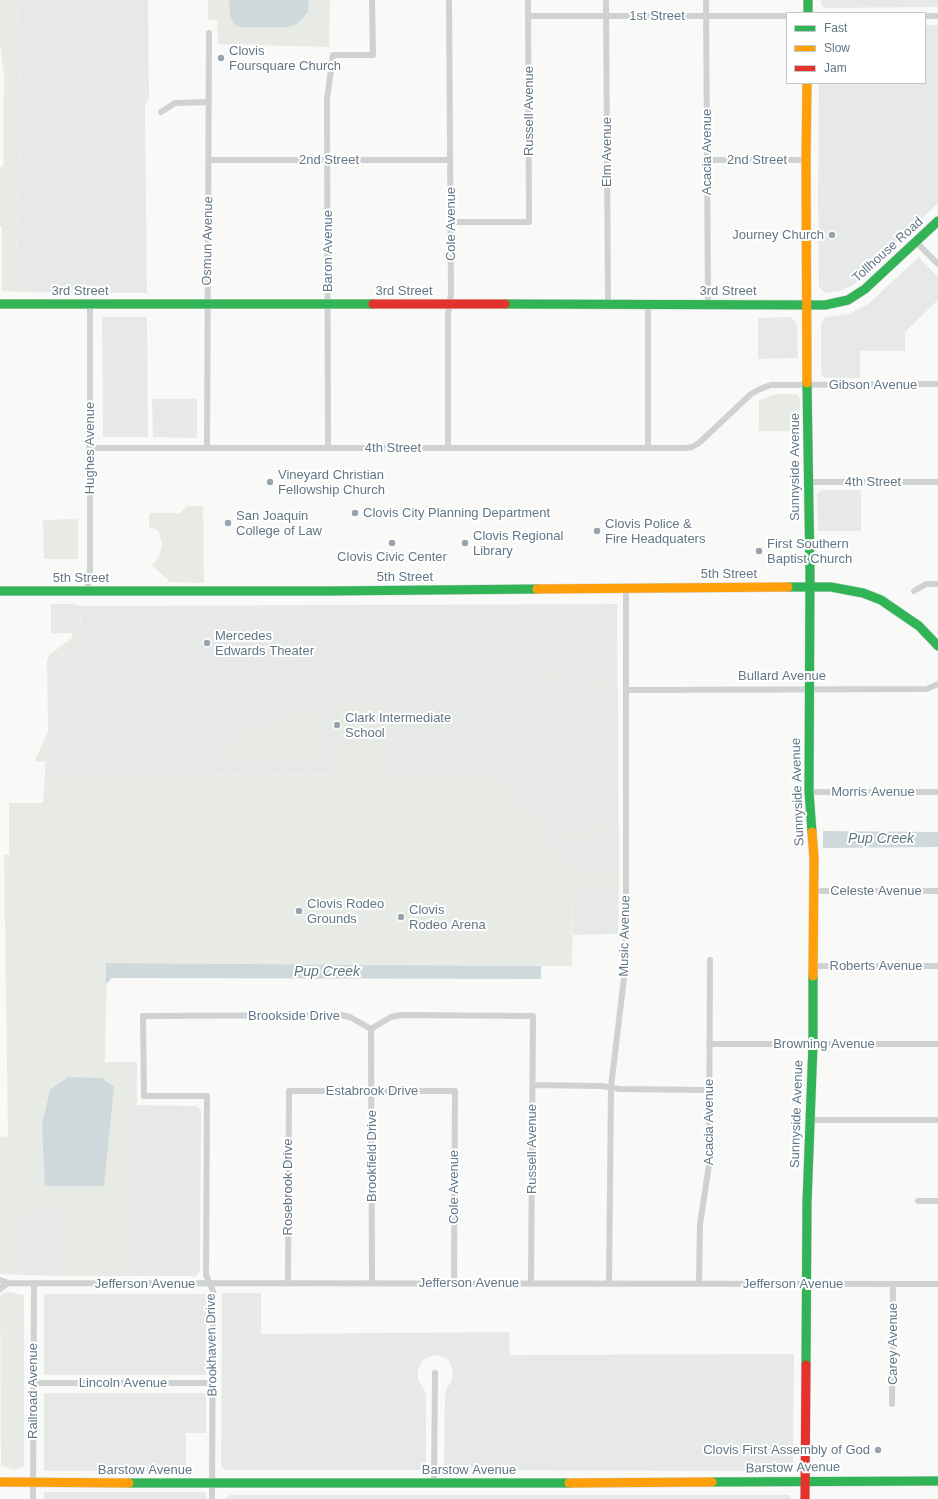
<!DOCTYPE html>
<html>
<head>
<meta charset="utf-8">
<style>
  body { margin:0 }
  #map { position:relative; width:938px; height:1499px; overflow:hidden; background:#f9f9f8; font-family:Arial,sans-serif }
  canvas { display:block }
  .legend { position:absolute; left:786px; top:12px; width:140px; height:72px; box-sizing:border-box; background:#fff; border:1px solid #c0c9cf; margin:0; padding:5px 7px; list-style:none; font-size:12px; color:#627786 }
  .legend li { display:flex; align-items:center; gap:8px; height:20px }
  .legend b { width:20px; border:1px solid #c0c9cf }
</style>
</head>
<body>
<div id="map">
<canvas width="938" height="1499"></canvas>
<ul class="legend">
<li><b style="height:5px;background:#30b455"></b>Fast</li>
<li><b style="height:5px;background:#ff9f0a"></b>Slow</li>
<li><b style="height:5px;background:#e5322d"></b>Jam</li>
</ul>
</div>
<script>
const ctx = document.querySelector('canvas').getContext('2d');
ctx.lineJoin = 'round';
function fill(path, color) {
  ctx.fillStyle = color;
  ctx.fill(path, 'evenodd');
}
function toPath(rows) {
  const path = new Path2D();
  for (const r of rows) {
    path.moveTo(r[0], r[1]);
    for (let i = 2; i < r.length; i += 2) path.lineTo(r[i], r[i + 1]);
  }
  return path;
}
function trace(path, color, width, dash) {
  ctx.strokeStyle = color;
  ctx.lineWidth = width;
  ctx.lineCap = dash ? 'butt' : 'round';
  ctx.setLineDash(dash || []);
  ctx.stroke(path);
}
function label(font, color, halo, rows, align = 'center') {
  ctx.font = font + ' Arial,sans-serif';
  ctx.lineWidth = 4;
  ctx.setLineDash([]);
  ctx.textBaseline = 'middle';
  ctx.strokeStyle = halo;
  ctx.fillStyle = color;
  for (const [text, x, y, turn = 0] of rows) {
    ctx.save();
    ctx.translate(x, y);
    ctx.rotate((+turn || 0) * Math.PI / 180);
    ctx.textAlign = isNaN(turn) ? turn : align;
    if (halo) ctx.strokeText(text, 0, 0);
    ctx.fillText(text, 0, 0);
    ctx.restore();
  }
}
fill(toPath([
  [18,0,148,0,149,98,145,105,145,111,147,293,31,292,15,276,22,124],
  [821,0,938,0,938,7,825,8,821,4],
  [925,25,938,25,938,203,853,285,839,291,825,293,819,287,818,198,819,83,925,83],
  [919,257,938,277,938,300,905,332,905,351,860,351,860,378,824,378,821,374,821,323,826,317,849,314,868,304],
  [102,317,147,317,148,437,103,437],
  [791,317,797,324,798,358,758,359,758,318],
  [152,399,197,399,197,438,153,437],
  [822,490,861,490,861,531,818,531,817,494],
  [51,604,73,604,73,633,51,633],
  [617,604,619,868,563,867,555,848,528,815,520,800,488,777,466,774,45,775,45,762,55,761,55,663,56,659,76,645,81,633,80,606],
  [573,887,619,887,618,934,573,935],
  [127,1105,197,1106,201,1110,200,1271,196,1276,126,1276],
  [26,1212,65,1212,64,1276,26,1275],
  [222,1293,261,1293,261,1334,509,1332,510,1355,794,1354,793,1465,789,1469,762,1471,448,1470,444,1465,445,1395,447,1388,451,1382,453,1370,449,1361,445,1358,436,1355,431,1356,423,1360,418,1369,418,1379,426,1394,426,1465,423,1470,224,1470,221,1466],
  [44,1294,207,1294,206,1375,44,1375],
  [44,1393,206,1393,206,1433,186,1433,186,1471,44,1471],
  [44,1492,204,1492,206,1494,206,1499,44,1499],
  [230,1495,789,1495,792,1499,225,1499]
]), '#e7e9e9');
fill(toPath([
  [0,0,18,0,22,124,15,276,31,292,2,291,2,227,0,226,0,167,3,167,4,75,0,43],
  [208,0,330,0,329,47,218,44,217,20,208,20],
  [781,394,797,394,800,398,800,431,759,431,759,400,773,395],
  [187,506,203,506,204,583,170,582,152,565,159,557,162,544,159,533,156,529,149,528,149,513,180,513],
  [78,519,78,559,44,559,43,520],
  [73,604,80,606,81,633,79,639,76,645,56,659,55,663,55,761,36,762,35,760,48,732,47,661,49,655,72,638],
  [568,667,581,667,598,674,608,683,611,689,615,707,615,804,613,816,607,827,598,836,586,842,574,844,561,842,545,832,535,816,533,803,533,707,536,694,541,683,550,674],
  [570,675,585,676,597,684,603,692,607,707,606,804,605,813,600,822,593,829,584,834,574,836,559,832,551,826,545,818,542,803,542,701,546,692,552,684,560,678],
  [338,702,391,702,391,773,338,773],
  [288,714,323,714,324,755,318,761,229,761,229,741,231,740,232,732,240,732,242,727,258,729,273,726,285,718],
  [466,774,488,777,508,788,520,800,528,815,555,848,563,867,619,868,619,887,573,887,572,966,107,963,105,1062,137,1062,137,1105,127,1105,126,1276,64,1276,64,1212,26,1212,26,1275,0,1274,0,1137,8,1136,4,855,9,855,9,803,43,803,45,775],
  [8,1292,24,1295,24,1466,15,1470,1,1466,0,1297,2,1293]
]), '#e8ebe5');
fill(toPath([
  [229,0,309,0,308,12,298,23,289,27,240,27,233,23,230,15],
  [823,831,938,832,938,847,823,848],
  [106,963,541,966,541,979,112,978,106,984],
  [68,1077,102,1078,114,1087,104,1186,45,1186,42,1125,50,1090]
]), '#cfd8db');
const fast = toPath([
  [808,0,808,13],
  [0,304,373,304],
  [505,304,825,305,848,300,865,289,938,221],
  [807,383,810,574,809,792,812,832],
  [788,587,831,587,863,593,881,600,919,626,938,646],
  [0,591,331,591,537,589],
  [806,1365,807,1202,813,1044,813,976],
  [712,1482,938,1481],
  [129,1483,569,1483]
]);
const slow = toPath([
  [807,83,806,160,807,383],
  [537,589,788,587],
  [812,832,814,858,813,976],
  [0,1482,129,1483],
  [569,1483,712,1482]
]);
const jam = toPath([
  [373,304,505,304],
  [805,1499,806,1365]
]);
trace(fast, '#d5d6d7', 10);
trace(slow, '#d5d6d7', 10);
trace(jam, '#d5d6d7', 10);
trace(toPath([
  [606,0,608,304],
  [706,0,708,304],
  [528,16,787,16],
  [925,16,938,16],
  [161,112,175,103,209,102],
  [209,160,450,160],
  [707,160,806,160],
  [451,222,529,222,528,0],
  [916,242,938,264],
  [648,304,648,448],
  [89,448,685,448,692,447,699,443,751,394,760,389,771,385,938,384],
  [207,448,209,33],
  [328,448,327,99,333,55,373,55,372,0],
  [448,448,448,315,451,293,449,0],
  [808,482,938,482],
  [914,591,926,584,938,584],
  [87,592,90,568,90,304],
  [626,690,927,689,938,684],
  [809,792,938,792],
  [814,891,938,891],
  [813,966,938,966],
  [371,1029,372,1283],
  [709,1044,938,1044],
  [533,1085,601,1086,620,1089,708,1090],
  [810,1120,938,1120],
  [918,1201,938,1201],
  [0,1280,8,1283,938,1284],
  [288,1283,289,1091,455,1091,454,1283],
  [699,1283,700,1224,709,1165,710,960],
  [609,1284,611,1087,626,961,626,588],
  [0,1289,8,1283],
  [33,1383,212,1383],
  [892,1404,893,1284],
  [434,1483,435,1373],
  [33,1499,34,1283],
  [212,1499,213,1291,206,1275,207,1096,144,1096,143,1016,341,1015,350,1017,371,1029,391,1017,401,1015,533,1016,531,1283]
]), '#cfd1d2', 6);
trace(fast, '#30b455', 9);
trace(slow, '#ff9f0a', 9);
trace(jam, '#e5322d', 9);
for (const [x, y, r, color] of [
  [221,58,4,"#97a4ae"],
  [832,235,4,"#97a4ae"],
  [270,482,4,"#97a4ae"],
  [355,513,4,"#97a4ae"],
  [228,523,4,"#97a4ae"],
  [597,531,4,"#97a4ae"],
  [392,543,4,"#97a4ae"],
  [465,543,4,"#97a4ae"],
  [759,551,4,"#97a4ae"],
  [207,643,4,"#97a4ae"],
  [337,725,4,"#97a4ae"],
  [299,911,4,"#97a4ae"],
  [401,917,4,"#97a4ae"],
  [878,1450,4,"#97a4ae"]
]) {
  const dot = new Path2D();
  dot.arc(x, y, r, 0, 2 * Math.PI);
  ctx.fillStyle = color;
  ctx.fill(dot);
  trace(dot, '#fff', 1.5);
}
label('13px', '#627786', '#fff', [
  ["1st Street",657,16],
  ["Russell Avenue",529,111,-90],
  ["Elm Avenue",607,152,-90],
  ["Acacia Avenue",707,152,-90],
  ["2nd Street",329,160],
  ["2nd Street",757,160],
  ["Cole Avenue",451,224,-90],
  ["Osmun Avenue",208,241,-89],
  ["Tollhouse Road",888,250,-42],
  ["Baron Avenue",328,251,-90],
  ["3rd Street",80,291],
  ["3rd Street",404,291],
  ["3rd Street",728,291],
  ["Gibson Avenue",873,385],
  ["Hughes Avenue",90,448,-90],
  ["4th Street",393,448],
  ["Sunnyside Avenue",795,467,-90],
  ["4th Street",873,482],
  ["5th Street",729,574],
  ["5th Street",405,577],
  ["5th Street",81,578],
  ["Bullard Avenue",782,676],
  ["Sunnyside Avenue",798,792,-92],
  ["Morris Avenue",873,792],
  ["Celeste Avenue",876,891],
  ["Music Avenue",625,936,-89],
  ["Roberts Avenue",876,966],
  ["Brookside Drive",294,1016],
  ["Browning Avenue",824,1044],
  ["Estabrook Drive",372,1091],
  ["Sunnyside Avenue",797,1114,-88],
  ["Acacia Avenue",709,1122,-90],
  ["Russell Avenue",532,1149,-90],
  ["Brookfield Drive",372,1156,-90],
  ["Rosebrook Drive",288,1187,-90],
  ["Cole Avenue",454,1187,-90],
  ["Jefferson Avenue",469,1283],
  ["Jefferson Avenue",145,1284],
  ["Jefferson Avenue",793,1284],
  ["Carey Avenue",893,1344,-90],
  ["Brookhaven Drive",212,1345,-91],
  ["Lincoln Avenue",123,1383],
  ["Railroad Avenue",33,1391,-90],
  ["Barstow Avenue",793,1468,-1],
  ["Barstow Avenue",145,1470],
  ["Barstow Avenue",469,1470]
]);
label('13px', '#627786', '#fff', [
  ["Clovis",229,51],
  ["Foursquare Church",229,66],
  ["Journey Church",824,235,"right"],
  ["Vineyard Christian",278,475],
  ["Fellowship Church",278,490],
  ["Clovis City Planning Department",363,513],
  ["San Joaquin",236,516],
  ["College of Law",236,531],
  ["Clovis Police &",605,524],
  ["Fire Headquaters",605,539],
  ["Clovis Regional",473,536],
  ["Library",473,551],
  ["First Southern",767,544],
  ["Baptist Church",767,559],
  ["Clovis Civic Center",392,557,"center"],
  ["Mercedes",215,636],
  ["Edwards Theater",215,651],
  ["Clark Intermediate",345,718],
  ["School",345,733],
  ["Clovis Rodeo",307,904],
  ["Grounds",307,919],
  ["Clovis",409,910],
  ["Rodeo Arena",409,925],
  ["Clovis First Assembly of God",870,1450,"right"]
], 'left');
label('italic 14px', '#5d777e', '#fff', [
  ["Pup Creek",881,839],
  ["Pup Creek",327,972]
]);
</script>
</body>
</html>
